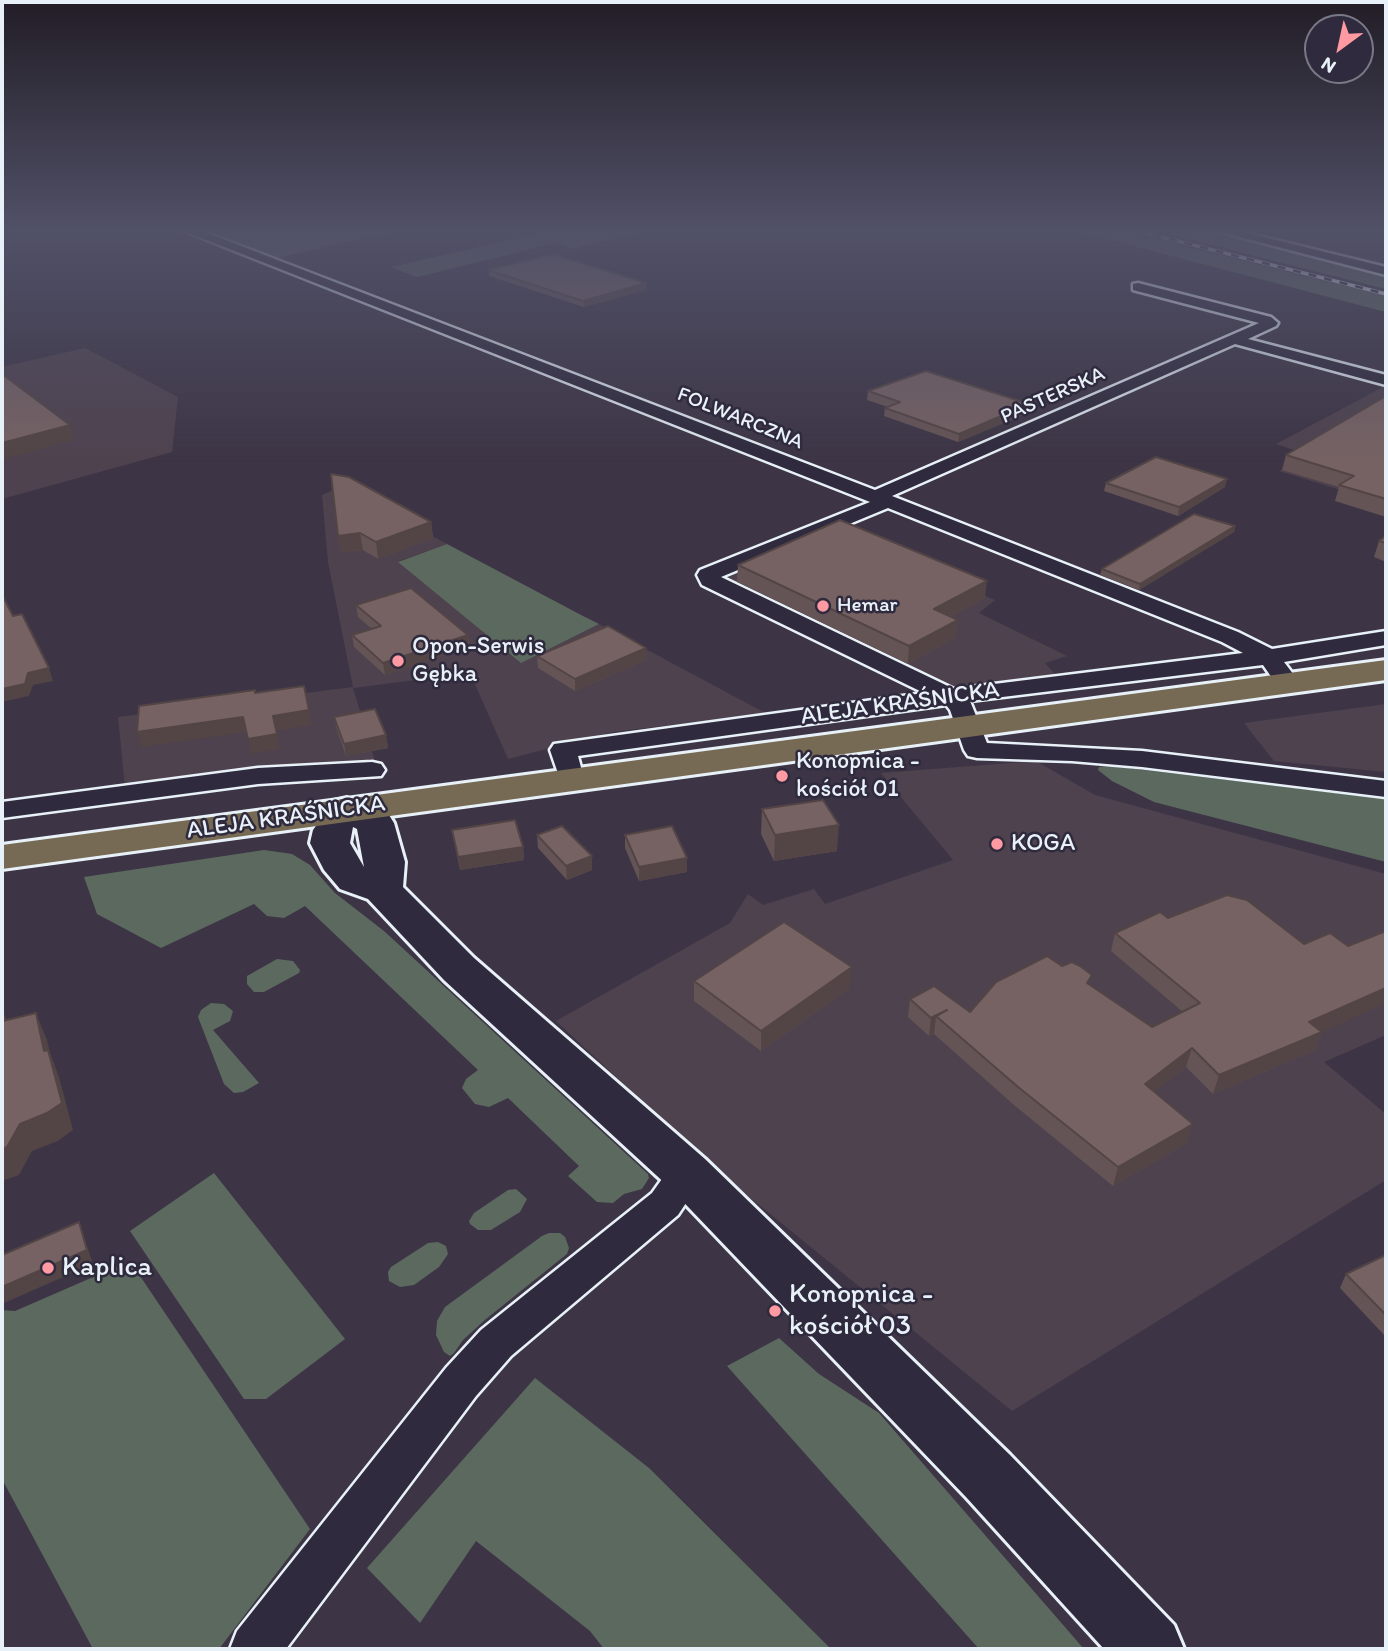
<!DOCTYPE html>
<html>
<head>
<meta charset="utf-8">
<style>
  body { margin:0 }
  #map { position:relative; width:1388px; height:1651px; overflow:hidden; background:#3d3545; font-family:Itim,sans-serif }
  canvas { display:block }
  .frame { position:absolute; inset:0; border:4px solid #e8f1f8; pointer-events:none }
  .north { position:absolute; left:1304px; top:14px; width:70px; height:70px; box-sizing:border-box; background:#2f2a3d; border:2px solid #797a88; border-radius:50%; rotate:213deg; font-size:19px; font-weight:700; line-height:28px; text-align:center; color:#e8f1f8 }
  .north::after { content:''; display:block; margin:auto; width:24px; height:32px; background:#ff9aa2; clip-path:polygon(50% 0,100% 100%,50% 72%,0 100%) }
</style>
</head>
<body>
<div id="map">
<canvas width="1388" height="1651"></canvas>
<div class="frame"></div>
<div class="north">N</div>
</div>
<script>
const ctx = document.querySelector('canvas').getContext('2d');
ctx.lineJoin = 'round';
function fill(path, color) {
  ctx.fillStyle = color;
  ctx.fill(path, 'evenodd');
}
function toPath(rows) {
  const path = new Path2D();
  for (const r of rows) {
    path.moveTo(r[0], r[1]);
    for (let i = 2; i < r.length; i += 2) path.lineTo(r[i], r[i + 1]);
  }
  return path;
}
function trace(path, color, width, dash) {
  ctx.strokeStyle = color;
  ctx.lineWidth = width;
  ctx.lineCap = dash ? 'butt' : 'round';
  ctx.setLineDash(dash || []);
  ctx.stroke(path);
}
function label(font, color, halo, rows, align = 'center') {
  ctx.font = font + ' Itim,sans-serif';
  ctx.lineWidth = 5;
  ctx.setLineDash([]);
  ctx.textBaseline = 'middle';
  ctx.strokeStyle = halo;
  ctx.fillStyle = color;
  for (const [text, x, y, turn = 0] of rows) {
    ctx.save();
    ctx.translate(x, y);
    ctx.rotate((+turn || 0) * Math.PI / 180);
    ctx.textAlign = isNaN(turn) ? turn : align;
    if (halo) ctx.strokeText(text, 0, 0);
    ctx.fillText(text, 0, 0);
    ctx.restore();
  }
}
fill(toPath([
  [85,348,178,397,172,452,2,499,2,367],
  [1385,386,1386,504,1279,471,1309,455,1276,444],
  [340,487,447,544,399,561,521,662,599,624,767,714,612,732,508,759,470,673,353,688,375,761,282,768,125,787,118,717,353,687,328,562,322,495],
  [827,530,995,600,979,613,1067,656,1045,663,1056,675,950,690,718,578],
  [1386,704,1386,772,1274,761,1244,723],
  [1036,761,1095,795,1386,874,1386,1035,1324,1062,1386,1114,1386,1180,1012,1411,715,1169,556,1021,730,923,748,894,763,905,814,889,825,904,953,860,881,773]
]), '#4e424e');
fill(toPath([
  [224,231,397,231,272,259,208,235],
  [547,231,645,231,573,249,556,243,417,277,391,267],
  [1076,231,1125,231,1386,296,1386,312],
  [1156,231,1211,231,1321,258,1386,274,1386,289],
  [447,544,583,616,599,624,521,663,398,562],
  [1111,766,1386,799,1386,862,1154,802,1112,781,1098,770,1099,767],
  [264,850,292,854,310,865,335,893,384,931,648,1174,649,1178,642,1189,624,1194,613,1203,597,1202,568,1176,579,1166,508,1098,489,1107,475,1104,462,1088,466,1079,478,1070,305,906,284,918,267,916,254,904,161,948,97,914,84,877],
  [277,959,293,961,300,970,299,973,264,992,254,992,247,984,247,976],
  [211,1003,224,1004,233,1011,230,1021,213,1030,259,1083,243,1092,234,1093,224,1084,198,1017,201,1010],
  [214,1173,345,1339,266,1399,244,1399,130,1231],
  [516,1189,527,1199,520,1212,491,1230,478,1230,470,1224,469,1221,474,1213,508,1190],
  [549,1233,560,1233,565,1237,569,1248,567,1254,486,1319,463,1340,454,1353,450,1356,444,1352,436,1335,437,1321,445,1307,542,1236],
  [438,1242,446,1246,448,1254,439,1267,414,1285,400,1287,389,1281,388,1272,391,1267,428,1243],
  [130,1261,310,1529,219,1649,93,1649,2,1479,2,1310,15,1311],
  [779,1338,819,1374,879,1413,1084,1649,979,1649,727,1366],
  [535,1378,649,1468,831,1649,604,1649,590,1631,476,1541,420,1623,367,1568]
]), '#5c695f');
const street = toPath([
  [184,231,202,231,875,490,1259,323,1133,290,1133,284,1138,283,1271,317,1278,323,1276,326,1248,339,1386,375,1386,385,1235,344,892,496,1238,632,1272,649,1386,631,1386,645,1284,662,1300,683,1297,688,1288,690,1279,688,1263,665,970,701,987,743,1142,751,1386,781,1386,797,1142,767,1072,761,977,758,968,756,964,750,950,710,946,705,578,756,584,779,580,785,571,787,562,785,550,750,554,744,924,693,702,585,697,575,700,570,870,502,184,231],
  [888,508,1222,642,1243,653,954,689,721,577,888,508],
  [1217,231,1239,231,1386,267,1386,275,1217,231],
  [372,762,381,764,385,770,381,776,258,784,2,818,2,802,258,768,372,762],
  [687,1158,700,1162,706,1173,678,1215,511,1356,476,1396,286,1649,230,1649,237,1631,446,1368,481,1330,652,1193,674,1162,687,1158]
]);
const secondary = toPath([
  [347,798,389,815,394,823,405,862,403,887,474,958,705,1159,1010,1455,1174,1625,1184,1649,1104,1649,966,1497,669,1187,444,980,368,899,340,889,324,870,310,843,313,830,334,801,347,798],
  [353,827,357,829,364,867,350,843,353,827]
]);
const primary = toPath([
  [1386,660,1386,680,2,869,2,845,1386,660]
]);
trace(street, '#e8f1f8', 5);
trace(secondary, '#e8f1f8', 6);
trace(primary, '#e8f1f8', 6);
fill(street, '#2f2a3d');
fill(secondary, '#2f2a3d');
fill(primary, '#766a54');
const rail = toPath([
  [1138,231,1386,294]
]);
trace(rail, '#e8f1f8', 3.5);
trace(rail, '#2f2a3d', 2.5, [8]);
fill(toPath([
  [488,270,646,283,647,290,584,307,489,276],
  [868,391,1029,404,1028,413,958,442,884,416,885,408,888,407,867,400],
  [1386,396,1386,517,1335,501,1339,487,1282,470,1286,455],
  [1106,483,1225,487,1178,516,1104,491],
  [431,522,433,538,378,559,363,550,341,552,338,536],
  [1235,526,1234,532,1139,590,1100,575,1102,569],
  [1386,536,1386,562,1374,557,1379,541],
  [738,565,985,598,951,616,956,637,908,664,737,582],
  [356,605,468,635,469,647,385,675,354,647,352,635,372,629,358,617],
  [646,648,646,660,575,691,538,668,537,656],
  [334,717,386,735,388,748,346,756,337,730],
  [762,809,837,851,774,861,761,834],
  [452,830,523,847,524,860,460,870],
  [537,835,592,870,567,880,538,848],
  [625,835,687,872,639,881,625,848],
  [1115,933,1322,1032,1315,1050,1213,1094,1186,1067,1154,1091,1187,1143,1113,1186,1014,1105,934,1034,929,1036,908,1017,910,999,970,1012,1089,985,1152,1027,1183,1012,1111,951],
  [694,981,850,988,761,1051,694,1001],
  [1386,1255,1386,1337,1340,1288,1346,1274]
]), '#655455');
fill(toPath([
  [646,283,647,290,584,307,583,301],
  [1029,404,1028,413,958,442,959,434],
  [70,425,74,440,2,459,2,443],
  [1227,479,1225,487,1178,516,1179,507],
  [431,522,433,538,378,559,376,542],
  [1235,526,1234,532,1139,590,1140,584],
  [360,533,363,550,341,552,338,536],
  [987,581,985,598,932,626,934,609],
  [958,620,956,637,908,664,909,646],
  [468,635,469,647,385,675,383,663],
  [646,648,646,660,575,691,575,679],
  [49,668,53,681,33,685,29,696,2,702,2,689,28,673],
  [309,710,312,725,276,731,273,716],
  [243,717,247,732,141,747,137,732],
  [277,734,280,749,251,754,248,739],
  [386,735,388,748,346,756,344,744],
  [839,825,837,851,774,861,775,835],
  [523,847,524,860,460,870,458,857],
  [592,856,592,870,567,880,566,866],
  [687,858,687,872,639,881,639,867],
  [852,967,850,988,761,1051,761,1031],
  [1386,988,1386,1003,1322,1032,1315,1050,1213,1094,1219,1075,1309,1022],
  [2,1009,11,1031,3,1021],
  [36,1013,47,1040,50,1053,59,1077,73,1130,58,1141,32,1151,19,1175,2,1181,2,1149,44,1051],
  [936,1016,934,1034,929,1036,931,1018],
  [1192,1048,1186,1067,1140,1102,1145,1084],
  [1193,1124,1187,1143,1113,1186,1118,1167],
  [79,1222,93,1264,4,1303,2,1299,2,1287]
]), '#534545');
const building = toPath([
  [553,254,646,283,583,301,488,270,553,254],
  [926,371,1029,404,959,434,885,408,900,402,868,391,926,371],
  [2,374,70,425,2,443,2,374],
  [1386,396,1386,499,1339,485,1354,476,1286,455,1386,396],
  [1156,457,1227,479,1179,507,1106,483,1156,457],
  [331,474,349,477,431,522,376,542,360,533,338,536,331,474],
  [1194,514,1235,526,1140,584,1102,569,1194,514],
  [840,520,987,581,934,609,958,620,909,646,738,565,840,520],
  [1386,536,1386,543,1379,541,1386,536],
  [411,588,468,635,383,663,352,635,381,626,356,605,411,588],
  [2,595,13,616,22,614,49,668,28,673,25,684,2,689,2,595],
  [608,626,646,648,575,679,537,656,608,626],
  [304,686,309,710,273,716,277,734,248,739,243,717,137,732,139,706,255,690,255,693,304,686],
  [375,709,386,735,344,744,334,717,375,709],
  [823,800,839,825,775,835,762,809,823,800],
  [515,820,523,847,458,857,452,830,515,820],
  [562,826,592,856,566,866,537,835,562,826],
  [672,826,687,858,639,867,625,835,672,826],
  [1227,895,1247,900,1304,944,1330,933,1348,946,1386,931,1386,988,1309,1022,1322,1032,1219,1075,1192,1048,1145,1084,1193,1124,1118,1167,1018,1087,936,1016,947,1010,931,1018,910,999,934,986,970,1012,996,982,1047,956,1062,966,1072,962,1080,966,1092,975,1087,983,1152,1027,1200,1003,1115,933,1160,912,1168,918,1227,895],
  [784,922,852,967,761,1031,694,981,784,922],
  [36,1013,44,1051,48,1050,62,1103,47,1113,20,1124,7,1147,2,1149,2,1016,3,1021,36,1013],
  [79,1222,87,1250,2,1287,2,1255,79,1222],
  [1386,1255,1386,1315,1346,1274,1386,1255]
]);
fill(building, '#766263');
trace(building, '#534545', 2);
const sky = ctx.createLinearGradient(0, 0, 0, 462);
sky.addColorStop(0, '#221d26');
sky.addColorStop(0.5, '#515168');
sky.addColorStop(1, '#51516800');
ctx.fillStyle = sky;
ctx.fillRect(0, 0, 1388, 462);
for (const [x, y, r, color] of [
  [823,606,7,"#ff9aa2"],
  [398,661,7,"#ff9aa2"],
  [782,776,7,"#ff9aa2"],
  [997,844,7,"#ff9aa2"],
  [48,1268,7,"#ff9aa2"],
  [775,1311,7,"#ff9aa2"]
]) {
  const dot = new Path2D();
  dot.arc(x, y, r, 0, 2 * Math.PI);
  ctx.fillStyle = color;
  ctx.fill(dot);
  trace(dot, '#2f2a3d', 2.5);
}
label('21px', '#e8f1f8', '#2f2a3d', [
  ["PASTERSKA",1053,396,-24],
  ["FOLWARCZNA",740,419,22]
]);
label('21px', '#e8f1f8', '#2f2a3d', [
  ["Hemar",837,606]
], 'left');
label('24px', '#e8f1f8', '#2f2a3d', [
  ["Opon-Serwis",412,647],
  ["Gębka",412,675],
  ["Konopnica -",796,762],
  ["kościół 01",796,790],
  ["KOGA",1011,844]
], 'left');
label('24px', '#e8f1f8', '#2f2a3d', [
  ["ALEJA KRAŚNICKA",900,704,-8],
  ["ALEJA KRAŚNICKA",286,818,-8]
]);
label('28px', '#e8f1f8', '#2f2a3d', [
  ["Kaplica",62,1268],
  ["Konopnica -",789,1295],
  ["kościół 03",789,1327]
], 'left');
</script>
</body>
</html>
